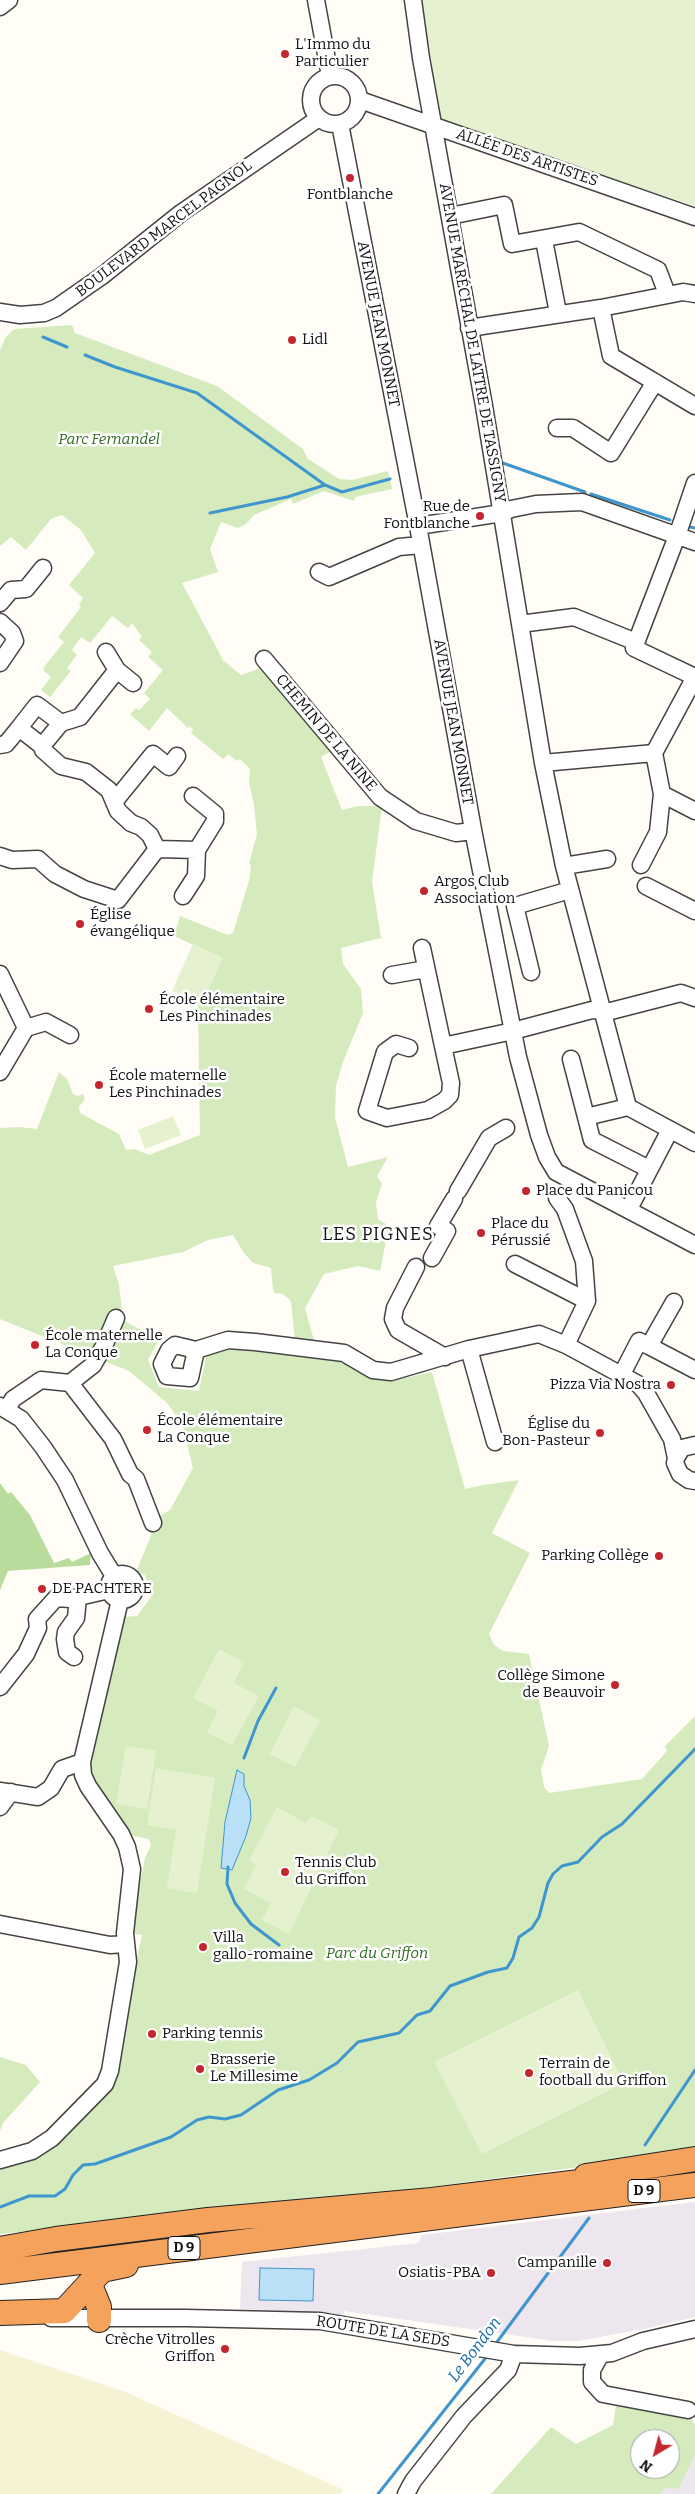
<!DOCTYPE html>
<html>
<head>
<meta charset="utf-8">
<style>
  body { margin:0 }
  #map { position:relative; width:695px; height:2494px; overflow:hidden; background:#fffdf5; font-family:Bitter,serif }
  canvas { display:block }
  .north { position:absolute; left:630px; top:2429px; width:50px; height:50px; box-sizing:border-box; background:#fff; border:1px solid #a0a0a0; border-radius:50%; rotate:217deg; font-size:14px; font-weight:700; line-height:20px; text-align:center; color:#111 }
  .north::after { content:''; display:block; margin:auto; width:18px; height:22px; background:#c4262e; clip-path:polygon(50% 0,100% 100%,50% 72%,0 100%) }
</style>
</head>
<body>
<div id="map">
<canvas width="695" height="2494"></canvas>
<div class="north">N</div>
</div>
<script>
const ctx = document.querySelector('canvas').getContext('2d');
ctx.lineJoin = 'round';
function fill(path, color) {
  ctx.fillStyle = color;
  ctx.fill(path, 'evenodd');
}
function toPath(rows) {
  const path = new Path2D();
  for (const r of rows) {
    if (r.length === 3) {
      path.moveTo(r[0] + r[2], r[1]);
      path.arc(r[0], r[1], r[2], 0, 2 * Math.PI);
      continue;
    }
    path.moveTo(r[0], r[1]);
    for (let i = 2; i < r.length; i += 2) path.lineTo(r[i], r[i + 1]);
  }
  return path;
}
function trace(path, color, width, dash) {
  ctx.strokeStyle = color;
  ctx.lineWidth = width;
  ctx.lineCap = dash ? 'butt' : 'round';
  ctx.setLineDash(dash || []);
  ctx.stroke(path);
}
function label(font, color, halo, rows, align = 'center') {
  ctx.font = font + ' Bitter,serif';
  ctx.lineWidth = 5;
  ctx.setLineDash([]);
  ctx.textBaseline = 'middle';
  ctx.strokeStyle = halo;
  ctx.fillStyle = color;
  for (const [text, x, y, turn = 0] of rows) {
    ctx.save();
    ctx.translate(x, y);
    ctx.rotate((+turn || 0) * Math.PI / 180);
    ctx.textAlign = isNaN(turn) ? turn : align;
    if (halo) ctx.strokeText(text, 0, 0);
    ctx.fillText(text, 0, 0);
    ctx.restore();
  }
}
fill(toPath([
  [695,2202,695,2317,649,2328,578,2341,553,2341,344,2311,344,2315,240,2309,242,2262,419,2243,421,2235],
  [695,2455,695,2494,660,2494,665,2488,679,2489]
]), '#eee6ef');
fill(toPath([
  [0,2350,123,2391,344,2490,341,2494,0,2494]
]), '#f6f3d4');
fill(toPath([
  [72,325,75,333,217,386,303,449,308,459,339,479,352,480,388,471,392,489,355,497,354,501,324,491,293,504,291,499,254,515,246,524,238,528,221,522,210,549,218,572,182,583,223,660,241,675,263,667,335,749,321,757,342,810,357,806,382,806,372,882,381,938,341,948,343,964,361,989,363,1013,343,1062,336,1086,335,1117,348,1167,388,1157,377,1176,382,1184,376,1202,378,1219,389,1226,380,1271,358,1266,324,1274,305,1308,315,1344,295,1341,291,1301,283,1294,275,1293,273,1290,271,1268,253,1263,244,1253,233,1235,208,1240,183,1252,113,1266,119,1285,123,1320,159,1340,148,1360,159,1387,199,1391,206,1357,211,1353,224,1350,242,1350,346,1363,374,1378,390,1381,432,1372,465,1489,483,1485,519,1480,492,1533,530,1553,489,1634,494,1645,503,1651,529,1654,549,1746,541,1770,544,1787,549,1793,642,1779,667,1751,665,1746,695,1716,695,2147,631,2160,311,2203,0,2234,0,2166,108,2089,142,1935,130,1933,145,1858,151,1845,149,1839,128,1835,93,1784,85,1762,122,1617,137,1616,152,1596,145,1575,136,1572,159,1516,170,1510,193,1468,182,1424,167,1403,129,1371,0,1319,0,1128,19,1127,37,1129,59,1072,67,1079,73,1094,78,1096,83,1094,85,1099,79,1107,80,1113,119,1134,126,1150,135,1149,149,1155,200,1135,198,1002,201,1004,222,958,174,936,180,916,228,935,233,933,249,881,251,865,249,864,257,834,254,805,249,782,250,769,240,759,237,761,228,754,223,759,191,733,193,729,189,726,188,728,167,708,149,731,130,714,136,708,139,710,150,699,144,693,163,670,148,657,152,652,139,640,142,637,132,623,128,628,112,616,90,643,81,637,72,650,77,655,67,668,71,671,50,697,41,690,51,677,43,670,44,667,64,642,58,637,81,607,79,605,83,598,69,585,95,553,81,530,62,515,51,519,26,550,11,537,0,546,0,350,6,337,14,329],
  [0,2057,26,2065,40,2082,3,2123,0,2131],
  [616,2405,691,2418,695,2425,695,2455,679,2489,665,2488,660,2494,491,2494,551,2427,576,2444,613,2425],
  [640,2439,670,2439,670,2469,640,2469]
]), '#d5ebbd');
fill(toPath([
  [0,1483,8,1494,11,1492,30,1515,54,1563,69,1558,72,1562,91,1553,90,1565,8,1571,0,1590]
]), '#b9dc9c');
fill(toPath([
  [421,0,695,0,695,206,442,122],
  [193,944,223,958,202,1004,172,991],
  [173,1116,181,1135,145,1149,138,1130],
  [219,1649,244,1662,234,1683,259,1696,232,1745,207,1732,218,1711,193,1698],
  [294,1706,320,1720,295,1767,270,1754],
  [126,1746,156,1751,147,1809,116,1804],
  [156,1768,215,1778,197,1893,167,1888,176,1830,147,1825],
  [277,1807,306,1823,311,1816,339,1830,289,1934,262,1920,271,1903,244,1889,256,1864,249,1860],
  [578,1990,624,2083,482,2154,434,2062]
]), '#e6f2cf');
const water = toPath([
  [237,1770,244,1774,244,1786,250,1800,251,1818,246,1836,232,1870,221,1868,225,1822,237,1770],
  [260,2268,314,2269,313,2301,259,2300,260,2268]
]);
fill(water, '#b9e0f7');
trace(water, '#3f96cf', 1);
trace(toPath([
  [43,337,67,347],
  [85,355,115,367,197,393,325,485,342,492,390,479],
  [500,462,585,492],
  [591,494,670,520],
  [210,513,287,497,325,485],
  [690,527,695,528],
  [244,1758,258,1721,276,1688],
  [228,1867,227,1884,235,1903,251,1924,279,1945],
  [645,2145,695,2070],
  [0,2207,29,2196,55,2196,65,2189,73,2175,83,2165,95,2164,171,2137,197,2120,209,2117,225,2119,241,2115,278,2090,309,2080,337,2063,358,2042,399,2033,417,2015,430,2011,450,1986,488,1972,507,1968,513,1958,519,1937,532,1928,539,1917,548,1883,553,1874,562,1866,578,1862,602,1837,622,1824,695,1749],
  [494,2346,589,2218],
  [378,2494,488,2355]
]), '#3f96cf', 3);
const minor = toPath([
  [316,0,330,76],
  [413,0,421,58,484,406,543,763,564,866,628,1107,695,1143],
  [0,7,9,0],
  [335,100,24],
  [360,100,695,217],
  [340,124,418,526,474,835,518,1057,539,1135,547,1157,556,1172,695,1245],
  [450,216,504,205,512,244,579,232,658,270,667,294],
  [544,240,558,313],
  [601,308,611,356,695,406],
  [0,312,20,315,44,313,56,308,102,276,181,213,319,118],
  [469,328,601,308,683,292,695,294],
  [557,428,573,428,611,453,655,382],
  [695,483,677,536,634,648,695,677],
  [418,526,502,513,511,509,536,504,582,502,695,542],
  [319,572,329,577,399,547,421,545],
  [0,603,11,590,26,589,43,568],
  [0,622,12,633,15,641,0,663],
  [520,624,574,617,636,642],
  [106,652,117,670],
  [264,659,380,797,416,821,456,833,473,831],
  [19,728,37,705,61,723],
  [0,745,6,744,19,728,42,746,43,750,61,766,86,772,109,790,118,811,131,823,141,827,150,835,157,849,118,900,84,889,55,874,38,859,12,860,0,856],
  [42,746,61,723,80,717,117,670,133,683],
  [543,763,654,753],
  [662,794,695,811],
  [114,802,153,754,169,767,177,756],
  [157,849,197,850],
  [641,865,658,832,662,794,654,753,695,677],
  [564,866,607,859],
  [646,886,695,911],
  [183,896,196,876,197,850,215,821,215,814,193,796],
  [422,948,443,1046],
  [531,972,515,906,570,890],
  [0,974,26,1028,0,1072],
  [392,975,426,969],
  [26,1028,46,1022,70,1035],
  [409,1048,396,1044,385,1052,367,1111,387,1118,428,1110,444,1101,450,1095,451,1083,443,1046,513,1031,592,1010,611,1011,681,993,695,998],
  [571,1059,592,1140,649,1169],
  [586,1117,628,1107],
  [458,1191,489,1138,506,1128],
  [557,1198,565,1209,584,1261,587,1301,566,1345],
  [632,1203,670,1130],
  [432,1258,447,1231,438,1226,454,1199],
  [515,1264,587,1301],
  [416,1267,395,1308,393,1319,398,1330,445,1357],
  [674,1302,649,1346,695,1370],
  [469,1349,495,1442],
  [196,1350,190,1378,167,1376,162,1364,169,1350,175,1345,196,1350,228,1340,255,1342,344,1353,373,1370,391,1372,469,1349,539,1334,566,1345,638,1384,646,1393,672,1439,676,1458],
  [622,1374,639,1341,649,1346],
  [70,1383,113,1439,130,1474,136,1479,153,1523],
  [0,1406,21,1419,43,1447,65,1480,100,1553,114,1576],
  [7,1409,13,1399,41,1380,70,1383,93,1365,104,1346,116,1318],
  [695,1445,682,1448,676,1458,675,1463,680,1474,689,1480,695,1481],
  [122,1587,13],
  [74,1657,67,1652,65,1639,66,1632,76,1618,78,1597],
  [0,1687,26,1654,38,1628,37,1619,56,1598,70,1599,109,1590],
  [0,1791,38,1797,51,1788,62,1769,82,1762],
  [0,1807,11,1792],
  [0,1924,110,1945,126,1944],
  [0,2160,32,2151,52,2138,105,2084,110,2071,128,1962,125,1933,132,1869,127,1847,121,1834,88,1786,83,1775,82,1762,120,1600],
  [51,2318,186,2318,320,2321,514,2354,580,2356,612,2353,643,2341,695,2329],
  [601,2354,592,2370,592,2382,603,2394,688,2410],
  [406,2494,413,2481,464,2416,508,2370,514,2354]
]);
const highway = toPath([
  [586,2176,695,2159],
  [0,2249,56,2239,208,2220,432,2200,604,2179],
  [0,2272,695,2185],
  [90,2285,99,2307,99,2320],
  [0,2313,64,2311,102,2270,126,2265]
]);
trace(minor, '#444', 19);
trace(highway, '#222', 26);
trace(minor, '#fff', 16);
trace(highway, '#f5a25d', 24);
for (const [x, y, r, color] of [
  [285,54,5,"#c4262e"],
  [350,178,5,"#c4262e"],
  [292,340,5,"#c4262e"],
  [480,516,5,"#c4262e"],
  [424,891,5,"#c4262e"],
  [80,924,5,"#c4262e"],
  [149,1009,5,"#c4262e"],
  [99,1085,5,"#c4262e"],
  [526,1191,5,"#c4262e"],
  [481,1233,5,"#c4262e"],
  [35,1345,5,"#c4262e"],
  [671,1385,5,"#c4262e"],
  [147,1430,5,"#c4262e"],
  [600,1433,5,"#c4262e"],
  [659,1556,5,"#c4262e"],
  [42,1589,5,"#c4262e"],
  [615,1685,5,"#c4262e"],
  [285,1872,5,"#c4262e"],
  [203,1947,5,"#c4262e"],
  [152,2034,5,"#c4262e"],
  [200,2069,5,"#c4262e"],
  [529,2073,5,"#c4262e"],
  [607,2263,5,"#c4262e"],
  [491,2273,5,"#c4262e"],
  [225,2349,5,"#c4262e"]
]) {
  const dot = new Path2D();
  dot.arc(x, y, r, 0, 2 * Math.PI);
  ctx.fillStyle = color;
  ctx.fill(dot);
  trace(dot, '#fff', 2);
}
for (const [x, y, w] of [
  [644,2191,32],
  [184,2248,32]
]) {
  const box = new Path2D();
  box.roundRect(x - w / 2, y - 11.5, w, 23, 4);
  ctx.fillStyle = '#fff';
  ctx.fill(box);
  trace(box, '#111', 1);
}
label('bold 14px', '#111', null, [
  ["D 9",644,2191],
  ["D 9",184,2248]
]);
label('15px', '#111', '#fff', [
  ["L'Immo du",295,45],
  ["Particulier",295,62],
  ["Fontblanche",350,195,"center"],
  ["Lidl",302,340],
  ["Rue de",470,507,"right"],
  ["Fontblanche",470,524,"right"],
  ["Argos Club",434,882],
  ["Association",434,899],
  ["Église",90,915],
  ["évangélique",90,932],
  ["École élémentaire",159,1000],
  ["Les Pinchinades",159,1017],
  ["École maternelle",109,1076],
  ["Les Pinchinades",109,1093],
  ["Place du Panicou",536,1191],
  ["Place du",491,1224],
  ["Pérussié",491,1241],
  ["École maternelle",45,1336],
  ["La Conque",45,1353],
  ["Pizza Via Nostra",661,1385,"right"],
  ["École élémentaire",157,1421],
  ["La Conque",157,1438],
  ["Église du",590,1424,"right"],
  ["Bon-Pasteur",590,1441,"right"],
  ["Parking Collège",649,1556,"right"],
  ["DE PACHTERE",52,1589],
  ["Collège Simone",605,1676,"right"],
  ["de Beauvoir",605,1693,"right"],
  ["Tennis Club",295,1863],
  ["du Griffon",295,1880],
  ["Villa",213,1938],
  ["gallo-romaine",213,1955],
  ["Parking tennis",162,2034],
  ["Brasserie",210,2060],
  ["Le Millesime",210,2077],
  ["Terrain de",539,2064],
  ["football du Griffon",539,2081],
  ["Campanille",597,2263,"right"],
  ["Osiatis-PBA",481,2273,"right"],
  ["Crèche Vitrolles",215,2340,"right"],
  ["Griffon",215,2357,"right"]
], 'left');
label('15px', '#111', '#fff', [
  ["ALLÉE DES ARTISTES",527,158,19],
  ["BOULEVARD MARCEL PAGNOL",164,229,-37],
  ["AVENUE JEAN MONNET",378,324,79],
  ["AVENUE MARÉCHAL DE LATTRE DE TASSIGNY",472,343,80],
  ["AVENUE JEAN MONNET",453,722,80],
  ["CHEMIN DE LA NINE",326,733,50],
  ["ROUTE DE LA SEDS",383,2332,9]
]);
label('italic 15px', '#2f6b1f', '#fff', [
  ["Parc Fernandel",109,440],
  ["Parc du Griffon",377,1954]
]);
label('italic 16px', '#1768a6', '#fff', [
  ["Le Bondon",475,2350,-53]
]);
ctx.letterSpacing = '1px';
label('18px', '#111', '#fff', [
  ["LES PIGNES",378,1235]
]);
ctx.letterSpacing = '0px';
</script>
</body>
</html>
